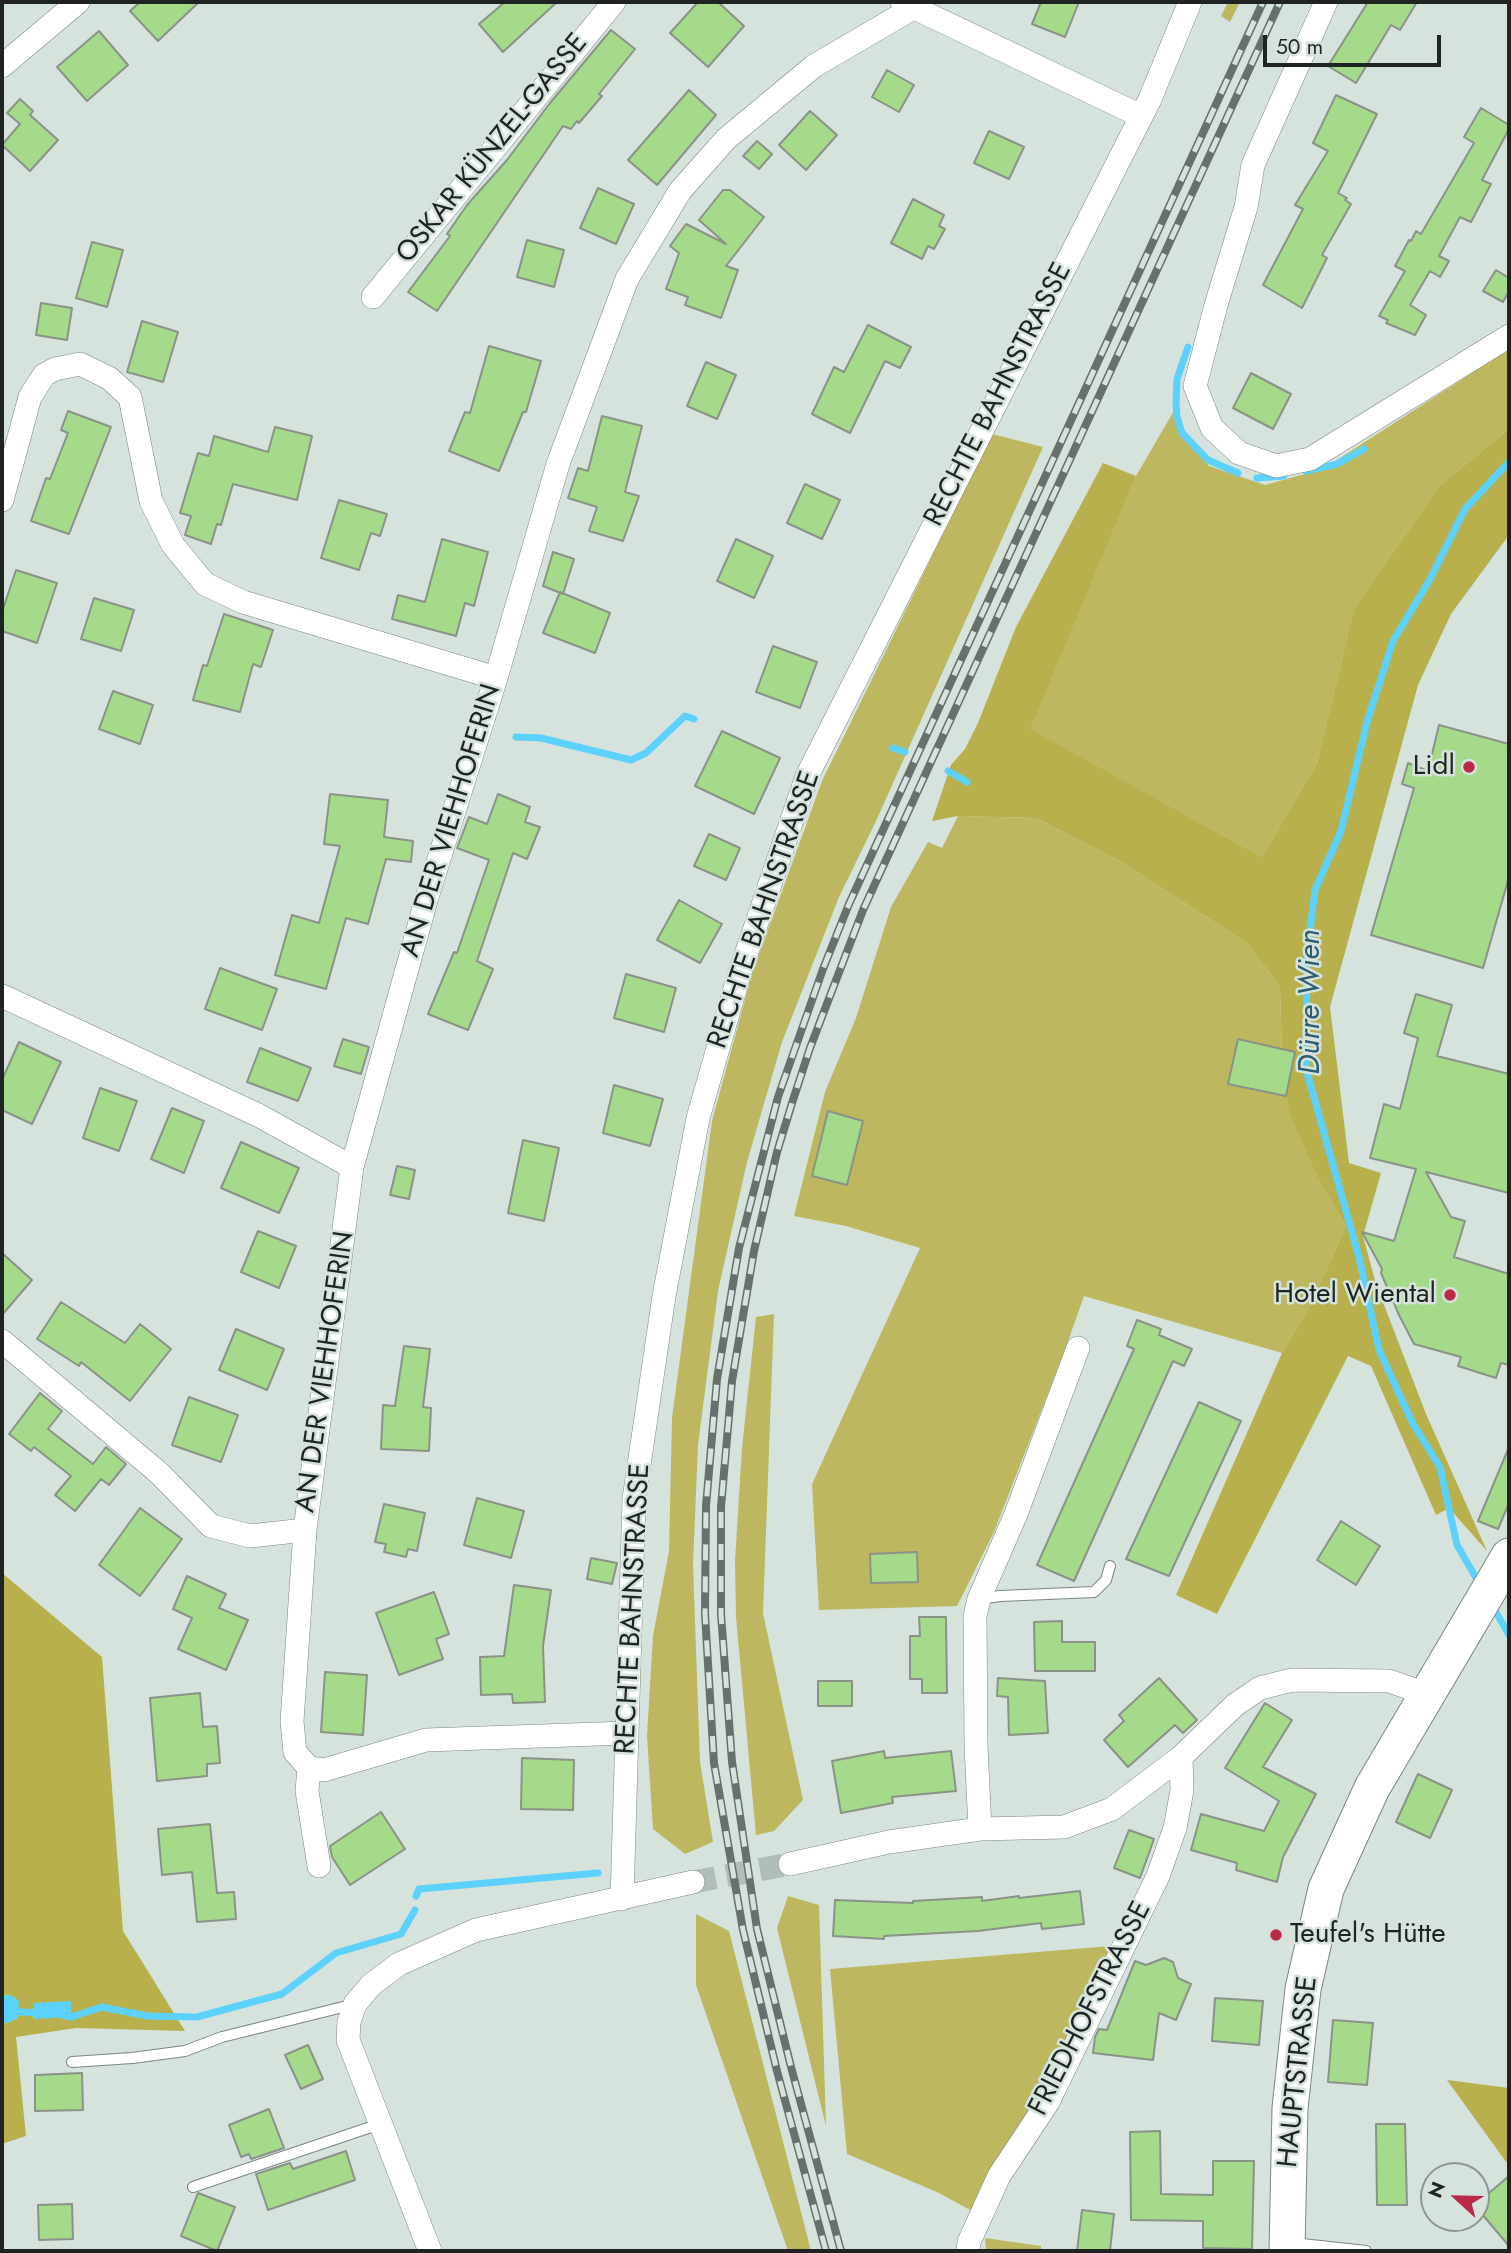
<!DOCTYPE html>
<html>
<head>
<meta charset="utf-8">
<style>
  body { margin:0 }
  #map { position:relative; width:1511px; height:2253px; overflow:hidden; background:#d5e3dc; font-family:Jost,sans-serif }
  canvas { display:block }
  .frame { position:absolute; inset:0; border:4px solid #1f2422; pointer-events:none }
  .north { position:absolute; left:1420px; top:2162px; width:70px; height:70px; box-sizing:border-box; background:#d5e3dc; border:2px solid #8c9792; border-radius:50%; rotate:292deg; font-size:19px; font-weight:700; line-height:28px; text-align:center; color:#1f2422 }
  .north::after { content:''; display:block; margin:auto; width:24px; height:32px; background:#ba2948; clip-path:polygon(50% 0,100% 100%,50% 72%,0 100%) }
  .scale { position:absolute; left:1263px; top:35px; width:178px; height:32px; box-sizing:border-box; border:4px solid #1f2422; border-top:0; padding-left:9px; font-size:21px; line-height:24px; white-space:nowrap; color:#1f2422; -webkit-text-stroke:5px #d5e3dc; paint-order:stroke }
</style>
</head>
<body>
<div id="map">
<canvas width="1511" height="2253"></canvas>
<div class="frame"></div>
<div class="north">N</div>
<div class="scale">50 m</div>
</div>
<script>
const ctx = document.querySelector('canvas').getContext('2d');
ctx.lineJoin = 'round';
function fill(path, color) {
  ctx.fillStyle = color;
  ctx.fill(path, 'evenodd');
}
function toPath(rows) {
  const path = new Path2D();
  for (const r of rows) {
    path.moveTo(r[0], r[1]);
    for (let i = 2; i < r.length; i += 2) path.lineTo(r[i], r[i + 1]);
  }
  return path;
}
function trace(path, color, width, dash) {
  ctx.strokeStyle = color;
  ctx.lineWidth = width;
  ctx.lineCap = dash ? 'butt' : 'round';
  ctx.setLineDash(dash || []);
  ctx.stroke(path);
}
function label(font, color, halo, rows, align = 'center') {
  ctx.font = font + ' Jost,sans-serif';
  ctx.lineWidth = 5;
  ctx.setLineDash([]);
  ctx.textBaseline = 'middle';
  ctx.strokeStyle = halo;
  ctx.fillStyle = color;
  for (const [text, x, y, turn = 0] of rows) {
    ctx.save();
    ctx.translate(x, y);
    ctx.rotate((+turn || 0) * Math.PI / 180);
    ctx.textAlign = isNaN(turn) ? turn : align;
    if (halo) ctx.strokeText(text, 0, 0);
    ctx.fillText(text, 0, 0);
    ctx.restore();
  }
}
fill(toPath([
  [1228,2,1240,2,1230,22,1221,16],
  [1509,349,1509,429,1439,486,1354,609,1317,763,1262,857,1029,729,1136,476,1175,409,1190,442,1209,466,1265,485,1323,469],
  [992,434,1043,447,877,819,839,897,782,1042,747,1162,718,1291,698,1445,693,1565,700,1762,713,1842,685,1854,653,1829,647,1736,653,1636,669,1551,672,1418,712,1121,752,974,822,781],
  [958,816,1036,818,1122,862,1248,944,1280,987,1282,1056,1320,1182,1346,1226,1310,1306,1282,1353,1084,1296,1066,1347,994,1532,957,1606,819,1610,812,1484,920,1248,846,1226,794,1216,825,1092,856,1018,891,907,928,842,942,848],
  [774,1314,763,1613,803,1800,774,1831,756,1835,736,1617,735,1561,742,1448,756,1317],
  [788,1896,819,1905,826,2126,777,1928],
  [696,1914,729,1931,811,2251,788,2251,696,1985],
  [1123,1945,974,2212,937,2192,847,2154,830,1969],
  [985,2238,1041,2246,1041,2251,986,2251]
]), '#bdb760');
fill(toPath([
  [1509,429,1509,535,1451,614,1418,685,1330,1007,1349,1163,1381,1173,1363,1236,1376,1284,1426,1414,1487,1551,1449,1508,1436,1515,1371,1366,1348,1356,1217,1614,1176,1595,1282,1353,1310,1306,1346,1226,1320,1182,1290,1114,1282,1056,1280,987,1248,944,1122,862,1036,818,958,816,932,821,951,765,965,749,978,723,1016,627,1103,463,1136,476,1030,729,1262,857,1317,763,1354,609,1439,486],
  [2,1573,102,1657,123,1931,185,2031,76,2028,16,2037,26,2136,2,2144,2,2022,8,2023,11,1995,2,1996],
  [1447,2080,1509,2088,1509,2166]
]), '#b7b04d');
fill(toPath([
  [11,1995,19,2001,18,2018,8,2023,2,2022,2,1996],
  [71,2001,71,2017,33,2019,34,2003]
]), '#5dd1fd');
trace(toPath([
  [1188,347,1177,379,1176,401,1177,417,1182,433,1208,460,1238,473],
  [1306,471,1337,464,1364,449],
  [1257,478,1284,476],
  [516,737,541,738,631,760,646,753,685,716,694,719],
  [893,748,905,752],
  [948,771,967,782],
  [1479,1583,1457,1545,1440,1467,1413,1424,1379,1350,1359,1257,1306,1069,1307,955,1315,890,1341,831,1367,722,1393,641,1429,581,1465,509,1509,462],
  [1492,1605,1509,1635],
  [416,1896,419,1889,598,1873],
  [2,2011,43,2013],
  [62,2015,71,2017,102,2007,147,2016,197,2017,282,1994,336,1953,401,1934,415,1910]
]), '#5dd1fd', 7);
const building = toPath([
  [140,2,199,2,158,41,130,11,140,2],
  [505,2,557,2,503,52,479,24,505,2],
  [698,2,718,2,744,26,708,67,670,33,698,2],
  [1041,2,1079,2,1065,37,1032,24,1041,2],
  [1368,2,1417,2,1400,30,1391,25,1356,83,1328,66,1368,2],
  [611,30,635,49,599,94,602,96,579,123,577,121,571,129,563,126,437,311,408,292,450,236,447,234,467,205,507,160,550,103,611,30],
  [99,31,128,65,87,101,57,67,99,31],
  [887,70,914,85,899,112,872,97,887,70],
  [689,90,716,115,657,185,628,160,689,90],
  [1336,95,1377,114,1338,193,1347,198,1345,200,1351,204,1322,255,1327,258,1302,308,1263,285,1303,209,1295,205,1328,151,1313,143,1336,95],
  [20,99,33,111,30,115,58,140,30,171,2,145,20,124,7,113,20,99],
  [1481,108,1509,125,1509,129,1482,180,1491,184,1471,222,1460,217,1439,256,1449,261,1440,277,1430,271,1410,305,1426,315,1415,335,1386,323,1388,320,1379,316,1405,271,1395,266,1409,240,1411,241,1416,231,1421,234,1474,143,1464,137,1481,108],
  [810,111,837,135,806,170,779,145,810,111],
  [989,131,1024,147,1009,179,974,163,989,131],
  [757,141,772,154,759,169,743,156,757,141],
  [598,188,634,204,616,244,580,228,598,188],
  [723,190,730,190,764,217,726,266,738,270,721,318,685,305,688,297,666,289,679,253,670,246,686,224,726,244,699,220,723,190],
  [913,199,944,215,939,226,945,229,934,249,928,246,922,259,891,243,913,199],
  [527,240,564,250,554,287,517,277,527,240],
  [92,242,123,250,107,307,76,298,92,242],
  [1496,270,1509,278,1509,291,1503,302,1483,291,1496,270],
  [41,303,72,308,67,340,36,335,41,303],
  [142,321,178,332,163,382,127,372,142,321],
  [868,325,911,347,900,368,885,361,850,433,812,414,834,367,844,372,868,325],
  [489,346,541,361,526,412,523,412,499,471,449,451,465,412,470,413,489,346],
  [706,362,736,375,717,419,687,406,706,362],
  [1251,373,1291,394,1273,429,1233,408,1251,373],
  [68,411,111,427,69,534,31,521,46,478,50,479,68,433,61,430,68,411],
  [602,416,642,426,625,492,639,496,623,541,589,531,597,507,568,498,578,468,588,471,602,416],
  [275,427,312,436,297,500,233,484,221,525,217,524,211,544,185,535,191,516,180,513,198,453,209,456,214,436,268,452,275,427],
  [805,484,840,500,822,539,787,523,805,484],
  [339,500,387,514,380,536,371,533,359,570,321,558,339,500],
  [442,539,488,552,474,606,465,603,456,636,392,619,398,595,425,602,442,539],
  [736,539,773,556,754,598,717,581,736,539],
  [553,552,574,559,563,594,543,586,553,552],
  [16,570,57,583,37,643,2,631,2,612,16,570],
  [560,592,610,613,595,653,543,633,560,592],
  [94,598,134,610,121,651,81,639,94,598],
  [224,614,273,630,261,667,253,664,240,712,193,700,203,665,207,666,224,614],
  [773,646,817,662,800,708,756,692,773,646],
  [113,691,153,705,140,744,99,729,113,691],
  [1439,725,1509,744,1509,877,1483,968,1371,935,1414,788,1402,784,1408,763,1428,771,1439,725],
  [722,731,780,758,754,814,695,786,722,731],
  [330,794,388,800,384,837,413,841,411,862,386,859,368,924,346,918,326,989,275,975,292,915,319,923,340,846,324,844,330,794],
  [498,794,530,807,525,822,540,827,527,859,513,853,477,961,493,969,468,1030,428,1014,454,952,457,953,489,860,457,848,469,817,487,824,498,794],
  [709,834,740,848,726,880,694,866,709,834],
  [679,900,722,924,700,963,657,940,679,900],
  [220,968,277,989,262,1030,205,1009,220,968],
  [626,974,676,988,664,1032,614,1018,626,974],
  [1416,994,1452,1005,1437,1056,1509,1074,1509,1193,1426,1172,1451,1217,1465,1221,1454,1257,1509,1274,1509,1365,1501,1363,1496,1378,1458,1366,1461,1357,1414,1344,1399,1315,1381,1273,1382,1269,1362,1232,1394,1241,1416,1169,1370,1158,1384,1104,1400,1109,1418,1038,1404,1033,1416,994],
  [343,1039,369,1047,361,1074,334,1066,343,1039],
  [1238,1039,1295,1052,1286,1096,1228,1084,1238,1039],
  [19,1042,61,1062,32,1124,2,1110,2,1080,19,1042],
  [260,1048,311,1068,298,1101,247,1082,260,1048],
  [614,1085,663,1099,650,1146,603,1133,614,1085],
  [100,1088,137,1101,119,1151,83,1138,100,1088],
  [172,1108,204,1121,184,1173,151,1159,172,1108],
  [828,1111,863,1121,847,1185,812,1176,828,1111],
  [523,1140,559,1148,544,1221,508,1213,523,1140],
  [241,1142,299,1168,279,1213,221,1188,241,1142],
  [397,1166,415,1170,409,1199,390,1195,397,1166],
  [258,1231,296,1246,279,1288,241,1272,258,1231],
  [2,1253,32,1280,2,1315,2,1253],
  [61,1302,125,1343,140,1324,171,1349,130,1401,81,1362,79,1366,37,1339,61,1302],
  [1137,1320,1161,1329,1159,1335,1192,1349,1184,1366,1173,1361,1074,1581,1037,1565,1134,1349,1127,1346,1137,1320],
  [236,1329,284,1349,267,1390,219,1370,236,1329],
  [404,1346,430,1349,423,1407,431,1408,429,1451,381,1449,383,1405,395,1406,404,1346],
  [40,1393,62,1411,48,1429,93,1464,106,1447,126,1464,109,1485,101,1479,75,1511,55,1495,71,1476,34,1447,31,1451,9,1434,40,1393],
  [189,1397,238,1415,221,1462,172,1445,189,1397],
  [1199,1402,1241,1421,1169,1576,1126,1559,1199,1402],
  [1509,1447,1509,1503,1498,1529,1478,1521,1509,1447],
  [477,1498,524,1511,511,1558,464,1545,477,1498],
  [384,1504,425,1513,417,1551,408,1549,406,1557,384,1552,386,1544,375,1542,384,1504],
  [140,1508,182,1539,140,1596,99,1565,140,1508],
  [1341,1521,1380,1546,1356,1585,1317,1560,1341,1521],
  [917,1552,918,1582,871,1583,870,1554,917,1552],
  [591,1558,617,1563,612,1584,587,1579,591,1558],
  [187,1576,226,1594,219,1608,248,1620,226,1670,178,1649,192,1618,173,1609,187,1576],
  [514,1585,551,1590,543,1646,545,1702,513,1703,512,1694,481,1695,480,1657,504,1656,514,1585],
  [434,1592,449,1634,436,1639,443,1659,399,1675,376,1613,434,1592],
  [919,1617,946,1617,947,1693,922,1693,922,1679,910,1679,910,1636,920,1636,919,1617],
  [1062,1621,1062,1642,1095,1642,1095,1671,1035,1671,1034,1622,1062,1621],
  [325,1672,367,1675,363,1735,321,1732,325,1672],
  [998,1678,1045,1681,1048,1733,1009,1735,1008,1697,997,1696,998,1678],
  [1159,1678,1197,1720,1183,1733,1175,1725,1128,1767,1104,1740,1124,1721,1119,1715,1159,1678],
  [818,1681,852,1681,852,1706,818,1706,818,1681],
  [200,1693,203,1727,217,1726,220,1763,207,1764,207,1776,157,1781,150,1698,200,1693],
  [1265,1703,1292,1720,1263,1767,1316,1794,1283,1857,1277,1882,1236,1870,1237,1863,1191,1850,1201,1814,1264,1831,1279,1801,1225,1768,1265,1703],
  [884,1751,885,1758,951,1751,956,1791,892,1797,893,1803,841,1813,832,1761,884,1751],
  [522,1758,574,1760,573,1810,521,1809,522,1758],
  [1418,1774,1452,1790,1430,1838,1396,1822,1418,1774],
  [381,1812,405,1849,350,1885,332,1857,330,1846,381,1812],
  [210,1824,217,1893,234,1892,236,1919,197,1922,192,1872,162,1875,158,1829,210,1824],
  [1129,1830,1154,1839,1140,1878,1114,1868,1129,1830],
  [1080,1891,1084,1924,1042,1929,1041,1923,978,1931,884,1936,884,1939,833,1936,835,1900,913,1903,913,1901,982,1897,982,1901,1019,1896,1019,1898,1080,1891],
  [1164,1958,1173,1962,1178,1978,1191,1984,1176,2020,1159,2013,1153,2060,1093,2053,1095,2037,1099,2029,1107,2030,1135,1961,1146,1965,1164,1958],
  [1215,1998,1263,2001,1259,2045,1212,2041,1215,1998],
  [1333,2020,1373,2023,1367,2085,1328,2082,1333,2020],
  [308,2045,323,2079,301,2089,285,2055,308,2045],
  [82,2073,83,2110,35,2111,35,2075,82,2073],
  [269,2109,284,2148,251,2159,249,2154,241,2157,229,2125,269,2109],
  [1376,2124,1405,2124,1407,2205,1377,2205,1376,2124],
  [1160,2131,1161,2194,1213,2195,1213,2161,1254,2161,1252,2249,1203,2248,1203,2221,1131,2220,1130,2132,1160,2131],
  [346,2151,355,2180,268,2210,256,2174,290,2163,293,2169,346,2151],
  [1509,2176,1509,2246,1476,2207,1476,2204,1509,2176],
  [198,2193,235,2207,217,2251,181,2236,198,2193],
  [72,2204,73,2239,39,2240,38,2205,72,2204],
  [1082,2210,1114,2214,1110,2251,1077,2251,1082,2210]
]);
fill(building, '#a4da89');
trace(building, '#8b9288', 2);
trace(toPath([
  [693,1882,790,1864]
]), '#b1bdb7', 23, [23, 11]);
const lane = toPath([
  [979,1599,1000,1596,1094,1592,1106,1580,1110,1566],
  [72,2062,132,2058,185,2051,222,2037,355,2004],
  [193,2187,380,2124],
  [1293,2243,1366,2251]
]);
const street = toPath([
  [902,2,1141,116],
  [1326,2,1253,165,1246,207,1216,305,1195,386,1212,428,1239,453,1276,466,1310,459,1509,336],
  [2,66,78,2],
  [373,297,614,2],
  [2,500,30,397,44,375,55,369,80,364,109,378,130,397,151,501,173,545,205,584,243,602,496,678],
  [2,996,258,1115,352,1167],
  [2,1341,159,1473,211,1526,250,1536,305,1530],
  [627,1733,426,1740,324,1770,309,1768,295,1752,292,1721,305,1530,352,1167,427,897,496,678,558,464,627,279,680,191,726,139,814,66,913,8],
  [309,1768,307,1791,319,1866],
  [980,1829,976,1746,975,1616,979,1599,1016,1514,1078,1348],
  [790,1864,889,1842,980,1829,1064,1827,1112,1809,1181,1757,1235,1705,1260,1688,1292,1680,1389,1681,1426,1694],
  [622,1899,634,1499,664,1296,698,1118,739,975,807,776,1150,99,1190,2],
  [430,2251,348,2040,349,2022,355,2004,371,1985,399,1964,476,1930,693,1882],
  [968,2251,969,2242,999,2176,1048,2102,1158,1876,1175,1828,1182,1790,1181,1757]
]);
const primary = toPath([
  [1287,2251,1290,2108,1303,1989,1326,1889,1372,1788,1509,1556]
]);
trace(lane, '#7a8781', 12);
trace(street, '#7a8781', 24);
trace(primary, '#7a8781', 37);
trace(lane, '#fff', 10);
trace(street, '#fff', 23);
trace(primary, '#fff', 35);
const rail = toPath([
  [826,2251,777,2071,743,1930,714,1763,705,1614,706,1506,717,1379,739,1248,778,1097,823,969,849,904,1263,2],
  [841,2251,791,2067,757,1929,732,1762,721,1614,721,1507,732,1381,754,1251,777,1152,793,1100,810,1048,863,910,1280,2]
]);
trace(rail, '#67706c', 8);
trace(rail, '#d5e3dc', 5, [16]);
for (const [x, y, r, color] of [
  [1469,767,7,"#ba2948"],
  [1450,1295,7,"#ba2948"],
  [1276,1935,7,"#ba2948"]
]) {
  const dot = new Path2D();
  dot.arc(x, y, r, 0, 2 * Math.PI);
  ctx.fillStyle = color;
  ctx.fill(dot);
  trace(dot, '#d5e3dc', 2.5);
}
label('28px', '#1f2422', '#d5e3dc', [
  ["OSKAR KÜNZEL-GASSE",493,149,-51],
  ["RECHTE BAHNSTRASSE",999,395,-63],
  ["AN DER VIEHHOFERIN",452,821,-73],
  ["RECHTE BAHNSTRASSE",765,910,-71],
  ["AN DER VIEHHOFERIN",326,1372,-82],
  ["RECHTE BAHNSTRASSE",634,1609,-87],
  ["FRIEDHOFSTRASSE",1091,2009,-63],
  ["HAUPTSTRASSE",1299,2072,-84]
]);
label('28px', '#1f2422', '#d5e3dc', [
  ["Lidl",1455,767],
  ["Hotel Wiental",1436,1295],
  ["Teufel's Hütte",1290,1935,"left"]
], 'right');
label('italic 30px', '#2e5e71', '#d5e3dc', [
  ["Dürre Wien",1312,1002,-90]
]);
</script>
</body>
</html>
